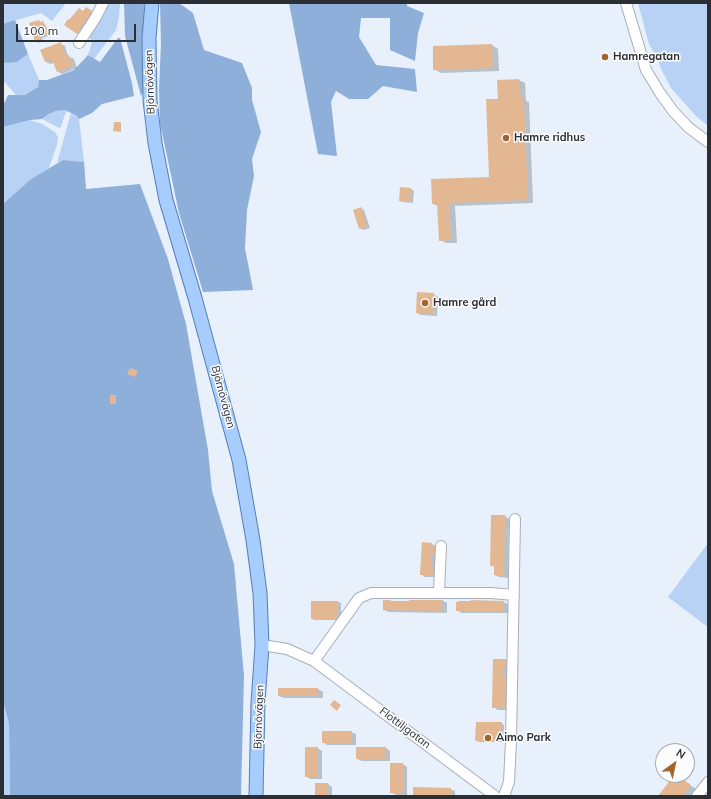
<!DOCTYPE html>
<html>
<head>
<meta charset="utf-8">
<style>
  body { margin:0 }
  #map { position:relative; width:711px; height:799px; overflow:hidden; background:#e7f0fb; font-family:Mulish,sans-serif }
  canvas { display:block }
  .frame { position:absolute; inset:0; border:4px solid #2b2e33; pointer-events:none }
  .north { position:absolute; left:655px; top:743px; width:40px; height:40px; box-sizing:border-box; background:#fafcfe; border:1px solid #a7aaad; border-radius:50%; rotate:33deg; font-size:11px; font-weight:700; line-height:16px; text-align:center; color:#2b2e33 }
  .north::after { content:''; display:block; margin:auto; width:14px; height:18px; background:#a3642b; clip-path:polygon(50% 0,100% 100%,50% 72%,0 100%) }
  .scale { position:absolute; left:16px; top:24px; width:120px; height:18px; box-sizing:border-box; border:2px solid #2b2e33; border-top:0; padding-left:5px; font-size:12px; line-height:14px; white-space:nowrap; color:#2b2e33; -webkit-text-stroke:3px #fafcfe; paint-order:stroke }
</style>
</head>
<body>
<div id="map">
<canvas width="711" height="799"></canvas>
<div class="frame"></div>
<div class="north">N</div>
<div class="scale">100 m</div>
</div>
<script>
const ctx = document.querySelector('canvas').getContext('2d');
ctx.lineJoin = 'round';
function fill(path, color) {
  ctx.fillStyle = color;
  ctx.fill(path, 'evenodd');
}
function toPath(rows) {
  const path = new Path2D();
  for (const r of rows) {
    path.moveTo(r[0], r[1]);
    for (let i = 2; i < r.length; i += 2) path.lineTo(r[i], r[i + 1]);
  }
  return path;
}
function trace(path, color, width, dash) {
  ctx.strokeStyle = color;
  ctx.lineWidth = width;
  ctx.lineCap = dash ? 'butt' : 'round';
  ctx.setLineDash(dash || []);
  ctx.stroke(path);
}
function label(font, color, halo, rows, align = 'center') {
  ctx.font = font + ' Mulish,sans-serif';
  ctx.lineWidth = 3;
  ctx.setLineDash([]);
  ctx.textBaseline = 'middle';
  ctx.strokeStyle = halo;
  ctx.fillStyle = color;
  for (const [text, x, y, turn = 0] of rows) {
    ctx.save();
    ctx.translate(x, y);
    ctx.rotate((+turn || 0) * Math.PI / 180);
    ctx.textAlign = isNaN(turn) ? turn : align;
    if (halo) ctx.strokeText(text, 0, 0);
    ctx.fillText(text, 0, 0);
    ctx.restore();
  }
}
fill(toPath([
  [3,3,66,3,52,21,41,13,3,24],
  [108,3,120,3,119,17,116,30,94,59,88,55,92,42,89,36,105,13],
  [638,3,708,3,708,126,695,115,671,88,661,69,658,60,649,44],
  [28,54,39,80,38,87,25,95,16,95,3,80,3,62,7,63,17,62],
  [65,110,67,111,65,114,61,127,59,128,42,119,47,115,56,111],
  [71,113,79,119,84,162,63,160,57,163],
  [30,120,42,124,55,132,58,137,57,145,49,168,31,179,3,204,3,127],
  [708,543,708,627,668,597],
  [3,701,9,724,10,796,3,796]
]), '#b7d2f5');
fill(toPath([
  [124,3,144,3,143,92,141,96,125,36],
  [160,3,179,3,193,13,204,50,242,63,252,88,252,100,261,132,252,159,254,176,247,210,245,248,253,290,203,292,179,213,160,123,159,89,161,43],
  [289,3,407,3,407,6,424,13,418,33,415,61,390,50,390,18,361,18,359,37,376,65,415,69,417,92,383,86,368,99,349,99,336,91,331,102,337,156,318,154],
  [15,20,28,54,17,62,7,63,3,62,3,24],
  [118,38,120,38,132,83,134,96,102,104,92,113,79,119,75,115,65,110,56,111,47,115,42,119,30,120,3,127,3,106,8,95,25,95,38,87,39,80,47,80,74,70,88,55,100,62],
  [63,160,84,162,86,189,140,184,168,259,186,324,208,450,212,491,234,564,244,676,241,796,10,796,9,724,3,701,3,204,31,179]
]), '#8eafd9');
fill(toPath([
  [89,10,94,13,80,35,65,24],
  [39,21,45,24,50,36,42,38,43,41,39,43,36,41],
  [60,44,65,46,68,56,74,59,77,68,62,74,57,71,54,63,50,64,46,62],
  [492,45,498,49,499,71,441,73,434,69],
  [519,80,525,83,526,101,529,102,533,203,455,206,457,243,446,243,440,240,438,206,433,204,490,177,499,100,498,81],
  [401,188,411,189,414,191,413,203,402,202,400,201],
  [361,208,364,210,370,228,363,230,360,228],
  [433,294,438,297,437,316,421,315,417,313],
  [505,516,509,519,508,578,499,577,495,575,495,567,491,565],
  [432,544,436,546,437,577,425,577,421,574],
  [390,600,393,602,410,602,410,600,442,600,447,603,447,613,389,612,384,610],
  [338,602,341,603,341,618,339,620,315,620,312,619],
  [503,602,508,604,508,613,461,613,457,610],
  [494,660,506,660,510,663,510,667,507,667,507,680,510,681,509,710,498,710,493,707],
  [279,689,318,689,323,692,323,698,284,698,279,696],
  [501,723,504,725,504,742,479,742,476,740],
  [351,732,356,734,356,745,327,745,323,742],
  [317,748,322,751,322,779,310,779,306,776],
  [386,748,390,751,390,761,362,761,357,759],
  [403,764,407,767,407,795,396,795,391,792],
  [675,775,696,789,691,796,660,796],
  [328,784,332,787,332,796,316,796],
  [450,789,455,791,455,796,415,796]
]), '#0003');
fill(toPath([
  [86,7,92,11,77,34,64,25,68,19,69,20,79,8,83,11],
  [39,20,40,22,43,21,48,34,40,37,41,40,35,42,29,23],
  [61,42,66,56,69,55,73,66,57,72,52,60,45,62,40,50],
  [492,44,493,68,433,70,433,46],
  [519,79,521,98,524,98,528,200,449,203,451,240,439,241,437,204,432,204,431,179,489,177,486,99,498,99,497,80],
  [114,122,121,122,121,132,113,131],
  [400,187,411,188,410,202,399,201],
  [361,207,367,226,359,229,353,210],
  [417,292,434,293,433,314,416,313],
  [130,368,138,371,135,377,127,374],
  [110,395,116,395,116,404,110,404],
  [491,515,505,515,504,576,494,575,494,566,490,566],
  [422,542,432,543,432,545,435,546,434,555,432,555,431,568,434,568,433,575,420,575],
  [383,600,390,600,390,601,409,601,409,600,442,600,442,611,383,610],
  [471,600,504,601,503,611,456,611,456,602,458,602,458,601,471,601],
  [311,601,338,601,338,616,336,619,311,619],
  [493,659,506,659,506,665,503,665,503,678,506,678,505,708,492,708],
  [278,688,318,688,318,696,278,696],
  [334,700,341,705,337,711,330,705],
  [476,722,502,722,501,741,475,741],
  [322,731,352,731,351,743,322,743],
  [305,747,318,747,317,777,305,777],
  [356,747,386,747,386,759,356,759],
  [390,763,403,763,403,793,390,793],
  [674,775,677,775,691,785,683,796,658,796],
  [315,783,328,783,328,796,315,796],
  [413,787,451,788,451,796,413,796]
]), '#e4b793');
const minor = toPath([
  [626,3,646,70,660,93,673,111,688,127,708,142],
  [79,43,96,17,103,3],
  [439,592,441,546],
  [262,645,287,649,314,661,495,796],
  [314,661,359,598,371,593,491,593,514,595],
  [504,796,509,782,511,741,515,519],
  [697,796,708,782]
]);
const major = toPath([
  [152,3,149,38,150,100,155,143,166,200,195,298,239,460,253,540,260,593,262,645,258,703,256,796]
]);
trace(minor, '#a6afb9', 12);
trace(major, '#557fb6', 15);
trace(minor, '#fff', 10);
trace(major, '#a6cdfd', 13);
for (const [x, y, r, color] of [
  [605,57,4,"#a3642b"],
  [506,138,4,"#a3642b"],
  [425,303,4,"#a3642b"],
  [488,738,4,"#a3642b"]
]) {
  const dot = new Path2D();
  dot.arc(x, y, r, 0, 2 * Math.PI);
  ctx.fillStyle = color;
  ctx.fill(dot);
  trace(dot, '#fafcfe', 1.5);
}
label('bold 11px', '#2b2e33', '#fafcfe', [
  ["Hamregatan",613,57],
  ["Hamre ridhus",514,138],
  ["Hamre gård",433,303],
  ["Aimo Park",496,738]
], 'left');
label('11px', '#2b2e33', '#fafcfe', [
  ["Björnövägen",150,82,-92],
  ["Björnövägen",223,397,75],
  ["Björnövägen",259,717,-88],
  ["Flottiljgatan",405,728,37]
]);
</script>
</body>
</html>
